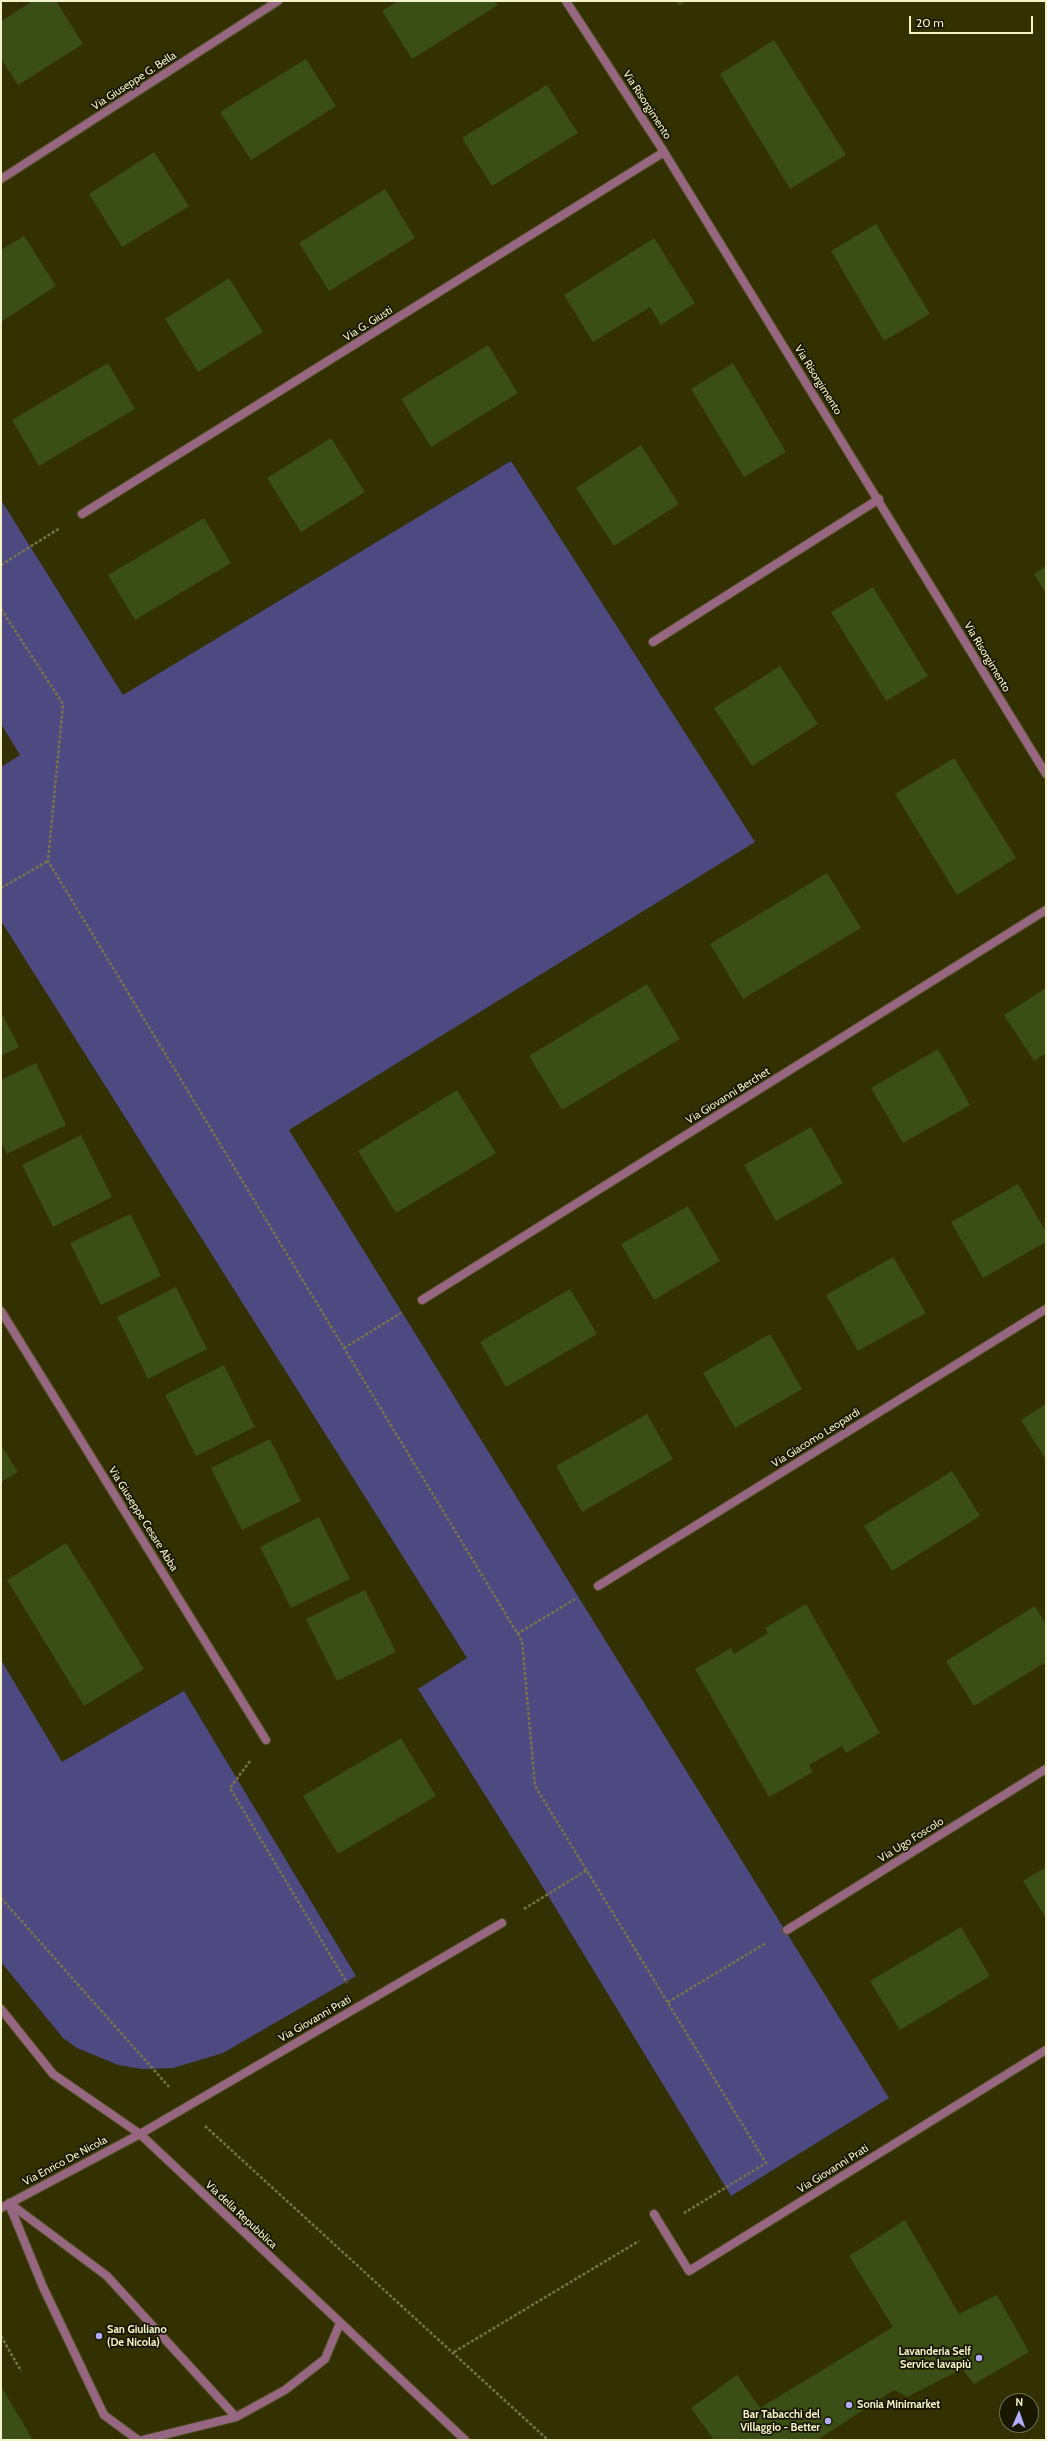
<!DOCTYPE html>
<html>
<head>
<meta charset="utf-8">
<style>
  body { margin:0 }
  #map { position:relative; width:1047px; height:2441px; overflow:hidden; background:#333001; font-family:Cabin,sans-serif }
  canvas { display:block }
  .frame { position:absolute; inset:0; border:2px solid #f4f3cb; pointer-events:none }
  .north { position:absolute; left:999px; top:2393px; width:40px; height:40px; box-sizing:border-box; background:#191700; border:1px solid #716f51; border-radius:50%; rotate:2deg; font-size:11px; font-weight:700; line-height:16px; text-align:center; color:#f4f3cb }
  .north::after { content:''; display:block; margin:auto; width:14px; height:18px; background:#b1adfa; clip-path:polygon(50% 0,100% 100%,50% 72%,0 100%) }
  .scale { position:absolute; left:909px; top:16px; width:124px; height:18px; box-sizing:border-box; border:2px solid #f4f3cb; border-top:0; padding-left:5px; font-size:12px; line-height:14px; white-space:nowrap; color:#f4f3cb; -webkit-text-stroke:3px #191700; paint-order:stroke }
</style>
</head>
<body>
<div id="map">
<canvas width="1047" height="2441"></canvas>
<div class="frame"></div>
<div class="north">N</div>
<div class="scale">20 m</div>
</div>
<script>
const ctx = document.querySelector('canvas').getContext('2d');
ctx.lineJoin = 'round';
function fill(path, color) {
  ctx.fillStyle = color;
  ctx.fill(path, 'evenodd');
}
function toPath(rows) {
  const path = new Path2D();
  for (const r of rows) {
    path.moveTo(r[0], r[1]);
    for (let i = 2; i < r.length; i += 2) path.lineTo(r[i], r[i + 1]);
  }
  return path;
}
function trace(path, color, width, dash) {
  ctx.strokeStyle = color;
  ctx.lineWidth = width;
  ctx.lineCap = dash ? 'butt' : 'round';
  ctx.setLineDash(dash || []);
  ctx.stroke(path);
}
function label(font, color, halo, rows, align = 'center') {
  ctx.font = font + ' Cabin,sans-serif';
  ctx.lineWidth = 3.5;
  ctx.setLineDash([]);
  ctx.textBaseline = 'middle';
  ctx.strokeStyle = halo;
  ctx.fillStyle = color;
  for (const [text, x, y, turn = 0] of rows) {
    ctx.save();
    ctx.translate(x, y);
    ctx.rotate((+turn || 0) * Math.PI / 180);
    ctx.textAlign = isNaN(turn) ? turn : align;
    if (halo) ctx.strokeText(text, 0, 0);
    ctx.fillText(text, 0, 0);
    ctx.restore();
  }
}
fill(toPath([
  [511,461,755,842,289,1130,889,2098,731,2196,533,1871,418,1689,467,1658,1,921,1,767,20,755,1,724,1,500,123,695],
  [1,1660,62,1762,184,1691,356,1976,223,2053,173,2068,142,2069,118,2065,77,2048,63,2038,1,1962]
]), '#4f4982');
fill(toPath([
  [33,1,56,1,83,44,18,85,1,59,1,21],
  [398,1,495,1,498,5,412,59,382,11],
  [676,1,688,1,679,6],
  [774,40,846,155,790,189,720,74],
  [306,59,336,106,251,160,220,112],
  [547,85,578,133,492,186,462,138],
  [154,152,189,206,122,247,89,194],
  [385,189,415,238,329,291,299,243],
  [876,224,930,314,884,341,831,251],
  [24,236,56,286,1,322,1,250],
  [654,238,695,303,661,325,650,307,593,342,564,295],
  [229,278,263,332,198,372,165,319],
  [488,345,518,393,431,447,401,399],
  [108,363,135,409,39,466,12,420],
  [733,363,786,452,744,477,691,389],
  [331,438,365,492,301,532,267,478],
  [641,445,679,504,614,546,576,488],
  [204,518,231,563,135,620,108,575],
  [1046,566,1046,594,1034,574],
  [873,587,928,676,886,701,831,612],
  [780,666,818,724,752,766,714,708],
  [954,758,1016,858,957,895,895,794],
  [827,873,861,928,743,999,710,944],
  [647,984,680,1039,562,1110,529,1056],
  [1046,988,1046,1053,1034,1061,1004,1015],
  [1,1012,19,1047,1,1056],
  [938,1049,970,1105,903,1143,871,1088],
  [36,1063,66,1125,7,1154,1,1142,1,1080],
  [457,1090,496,1153,396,1213,358,1151],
  [811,1127,843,1183,776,1221,744,1165],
  [81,1135,112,1197,53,1227,22,1165],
  [1018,1184,1046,1232,1046,1242,983,1278,951,1222],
  [688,1206,720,1261,654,1300,621,1244],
  [130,1214,161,1276,101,1305,70,1243],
  [893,1257,926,1313,858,1351,826,1295],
  [176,1287,207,1349,148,1379,117,1317],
  [570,1289,597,1334,506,1387,480,1342],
  [770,1334,802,1389,735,1428,703,1373],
  [224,1365,255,1427,196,1456,165,1395],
  [1046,1404,1046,1460,1021,1420],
  [647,1414,673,1459,582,1512,556,1466],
  [270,1439,301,1501,242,1530,211,1468],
  [1,1445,18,1472,1,1482],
  [952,1471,980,1516,892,1571,864,1526],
  [319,1517,350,1579,291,1608,260,1547],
  [66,1543,144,1669,84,1706,7,1580],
  [365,1590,396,1652,337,1681,306,1619],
  [806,1604,880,1733,846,1753,842,1746,809,1765,813,1772,769,1797,695,1669,731,1648,734,1654,768,1633,765,1628],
  [1035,1606,1046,1625,1046,1662,974,1706,946,1661],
  [401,1738,436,1796,338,1854,303,1796],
  [1046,1867,1046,1918,1023,1881],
  [961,1927,990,1976,900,2030,870,1981],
  [905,2220,959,2314,997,2295,1029,2352,974,2384,962,2369,907,2397,894,2390,817,2440,714,2440,691,2408,737,2375,760,2408,893,2327,849,2256],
  [1,2386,33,2440,1,2440]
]), '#3a4e15');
const minor = toPath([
  [566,1,664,152,1046,774],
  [1,179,278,1],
  [82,514,664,152],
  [653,642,879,499],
  [422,1300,1046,910],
  [1,1311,266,1740],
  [598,1586,1046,1309],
  [787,1930,1046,1769],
  [9,2203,107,2276,236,2417],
  [9,2204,43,2287,104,2415,138,2440],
  [1,2208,140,2134,502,1923],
  [654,2214,689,2271,1046,2050],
  [143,2440,236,2417,285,2390,325,2359,340,2323]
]);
const tertiary = toPath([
  [1,2009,53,2074,140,2134,465,2440]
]);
trace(minor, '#524f21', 10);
trace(tertiary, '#524f21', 10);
trace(toPath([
  [1,565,60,528],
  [1,609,63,704,48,861,522,1641,535,1786,766,2163,684,2213],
  [1,888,48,861],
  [344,1348,401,1313],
  [517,1634,575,1599],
  [250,1761,230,1788,347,1983],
  [1,1898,169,2087],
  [524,1909,587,1870],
  [668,2002,766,1943],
  [205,2126,548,2440],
  [1,2336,21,2371],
  [454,2352,639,2241]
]), '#777548', 2.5, [3, 2]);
trace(minor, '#976680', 8);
trace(tertiary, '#976680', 8);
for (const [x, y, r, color] of [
  [99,2336,4,"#b1adfa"],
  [979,2358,4,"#b1adfa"],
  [849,2405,4,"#b1adfa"],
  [828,2421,4,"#b1adfa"]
]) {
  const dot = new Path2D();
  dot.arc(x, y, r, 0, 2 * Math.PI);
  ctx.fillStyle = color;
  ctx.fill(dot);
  trace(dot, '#191700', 1.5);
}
label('11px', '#f4f3cb', '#191700', [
  ["Via Giuseppe G. Bella",134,81,-33],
  ["Via Risorgimento",647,105,57],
  ["Via G. Giusti",368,324,-32],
  ["Via Risorgimento",818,380,58],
  ["Via Risorgimento",987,657,59],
  ["Via Giovanni Berchet",728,1096,-32],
  ["Via Giacomo Leopardi",816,1438,-32],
  ["Via Giuseppe Cesare Abba",143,1519,58],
  ["Via Ugo Foscolo",911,1840,-32],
  ["Via Giovanni Prati",315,2019,-30],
  ["Via Enrico De Nicola",65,2161,-28],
  ["Via Giovanni Prati",833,2169,-32],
  ["Via della Repubblica",241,2215,43]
]);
label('bold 11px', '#f4f3cb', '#191700', [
  ["San Giuliano",107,2330],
  ["(De Nicola)",107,2343],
  ["Lavanderia Self",971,2352,"right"],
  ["Service lavapiù",971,2365,"right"],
  ["Sonia Minimarket",857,2405],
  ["Bar Tabacchi del",820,2415,"right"],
  ["Villaggio - Better",820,2428,"right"]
], 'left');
</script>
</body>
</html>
